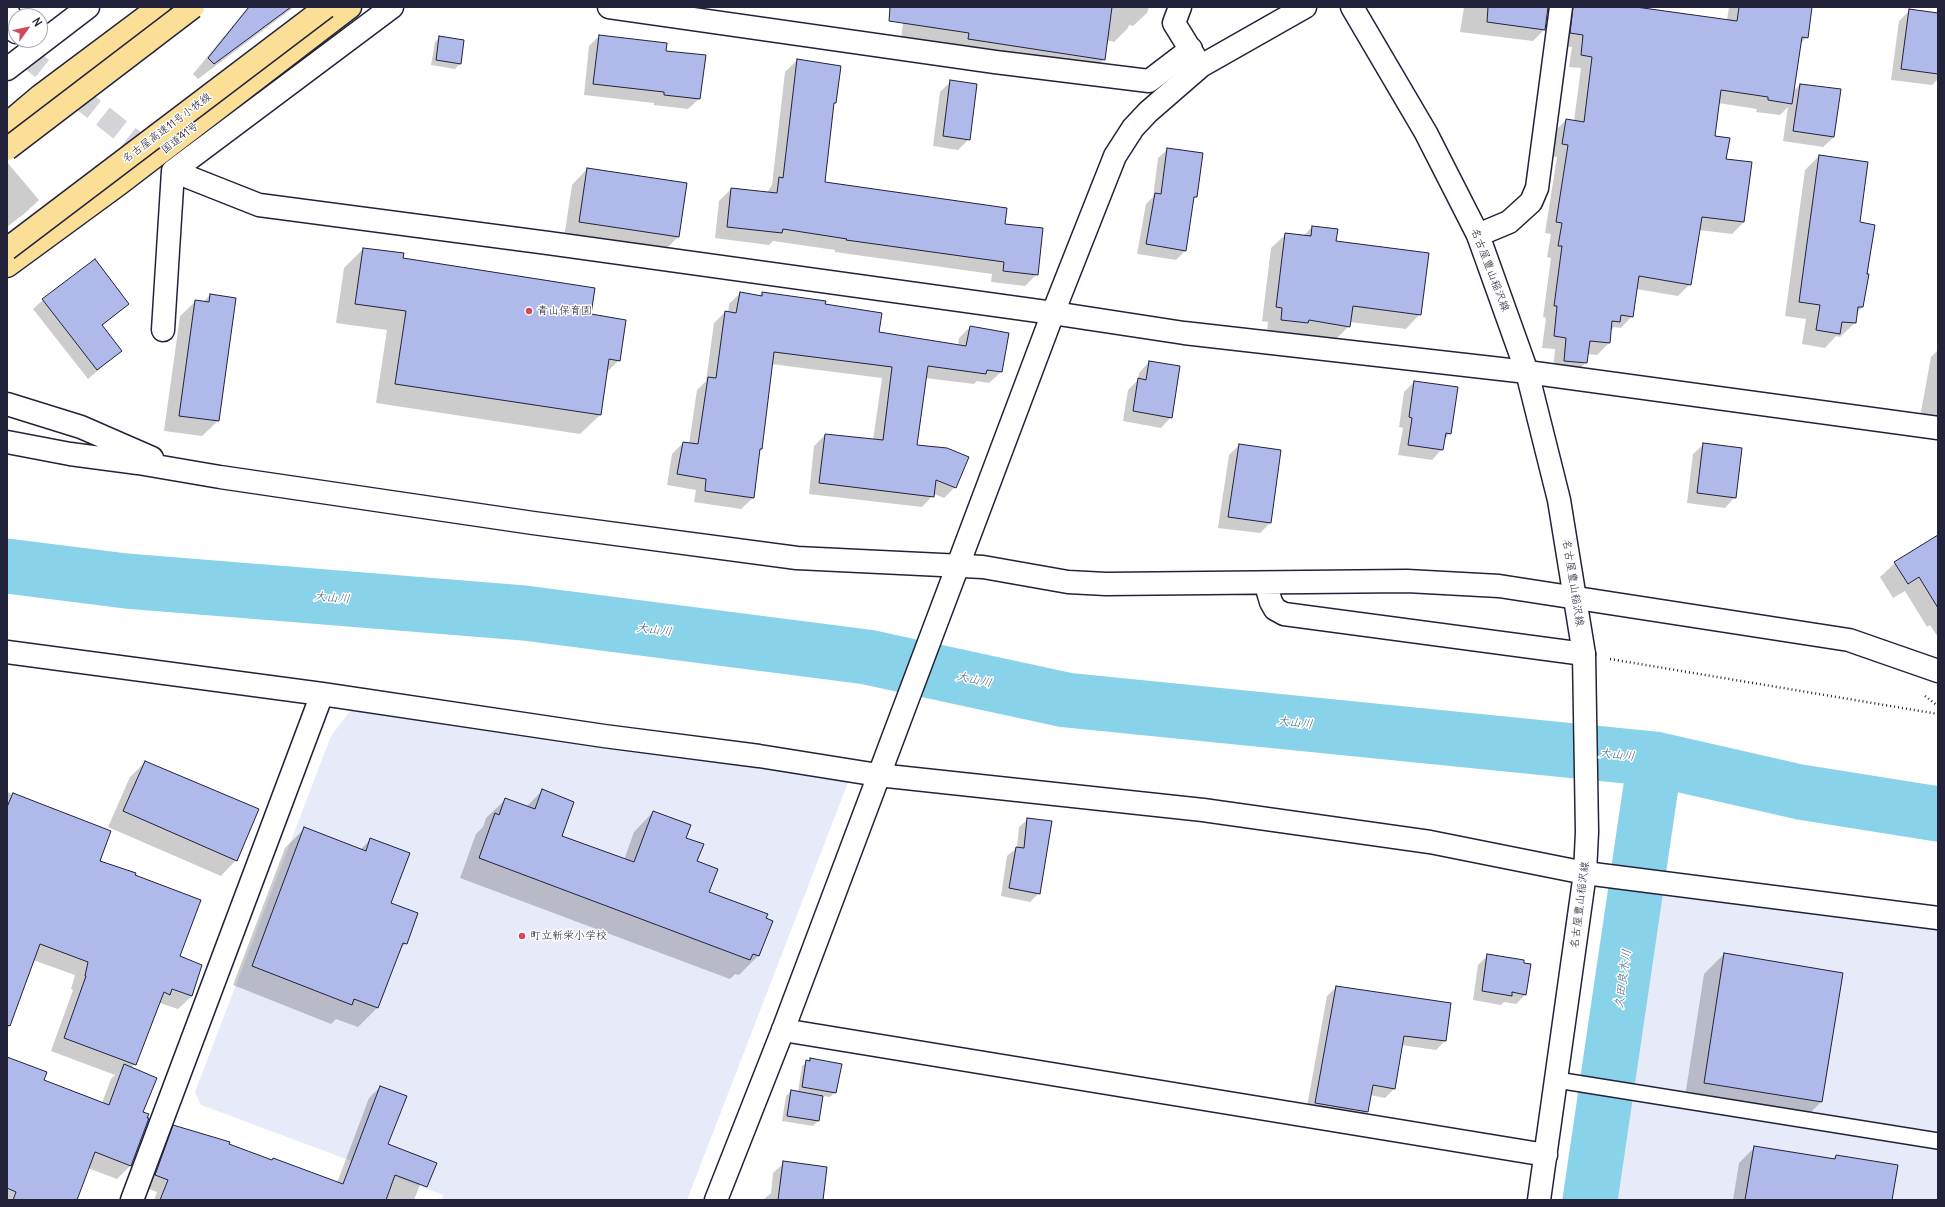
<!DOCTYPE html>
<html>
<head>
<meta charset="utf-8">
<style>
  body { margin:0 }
  #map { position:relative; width:1945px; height:1207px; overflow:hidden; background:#fff; font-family:Delius,sans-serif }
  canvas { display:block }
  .frame { position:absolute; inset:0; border:8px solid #22223b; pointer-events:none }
  .north { position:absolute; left:8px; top:8px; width:40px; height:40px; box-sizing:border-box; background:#fff; border:1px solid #a7a7b1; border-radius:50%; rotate:57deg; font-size:11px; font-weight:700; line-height:16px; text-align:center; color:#22223b }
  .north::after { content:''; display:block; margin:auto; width:14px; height:18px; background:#d1495b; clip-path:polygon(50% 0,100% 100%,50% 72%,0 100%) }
</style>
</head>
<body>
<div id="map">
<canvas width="1945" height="1207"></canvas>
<div class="frame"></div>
<div class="north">N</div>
</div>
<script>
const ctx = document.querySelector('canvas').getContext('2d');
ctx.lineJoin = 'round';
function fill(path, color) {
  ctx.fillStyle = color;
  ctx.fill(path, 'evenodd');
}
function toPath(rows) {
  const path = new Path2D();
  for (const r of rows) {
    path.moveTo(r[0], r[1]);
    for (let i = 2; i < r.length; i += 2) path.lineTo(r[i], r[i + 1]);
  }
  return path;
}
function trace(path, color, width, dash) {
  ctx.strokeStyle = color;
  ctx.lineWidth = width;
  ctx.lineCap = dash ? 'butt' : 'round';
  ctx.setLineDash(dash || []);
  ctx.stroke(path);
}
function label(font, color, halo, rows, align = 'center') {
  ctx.font = font + ' Delius,"Klee One",sans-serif';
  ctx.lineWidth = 3;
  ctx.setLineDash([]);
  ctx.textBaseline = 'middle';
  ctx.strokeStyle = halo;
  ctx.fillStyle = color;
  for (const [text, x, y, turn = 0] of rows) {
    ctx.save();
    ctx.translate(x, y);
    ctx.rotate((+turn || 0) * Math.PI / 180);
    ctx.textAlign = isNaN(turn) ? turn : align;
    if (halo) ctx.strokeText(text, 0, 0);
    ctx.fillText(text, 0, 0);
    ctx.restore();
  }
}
fill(toPath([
  [353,707,849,780,687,1200,442,1200,443,1195,201,1105,195,1092,331,736],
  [1620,885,1938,930,1938,1200,1574,1200]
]), '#e7eaf9');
fill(toPath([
  [248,7,294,7,198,79,193,74],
  [905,7,1149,7,1147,13,1133,26,1129,25,1128,28,1114,42,1106,40,1104,59,1090,73,901,39],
  [1464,7,1549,7,1544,30,1533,41,1460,32],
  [1553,7,1644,7,1644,8,1727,20,1729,7,1811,7,1807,37,1800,44,1793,91,1800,85,1834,137,1823,147,1783,141,1788,107,1780,115,1756,112,1757,109,1718,103,1713,136,1725,160,1744,222,1732,234,1699,230,1690,284,1678,296,1636,289,1632,316,1621,328,1614,327,1610,331,1609,343,1597,355,1587,354,1586,362,1575,374,1553,372,1555,349,1542,348,1546,318,1543,317,1551,258,1547,257,1551,234,1545,233,1557,157,1551,156,1554,132,1566,120,1574,121,1581,68,1569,67,1572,47,1559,45],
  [1910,10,1938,14,1938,79,1932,85,1891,80,1899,21],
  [599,36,665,52,705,56,699,99,688,109,654,105,654,103,584,95,589,46],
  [440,37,460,64,455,69,431,65,435,42],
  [797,60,835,103,833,105,824,183,1004,225,1037,274,1025,286,991,282,992,274,835,252,835,250,773,241,769,245,715,238,719,201,731,189,767,193,772,185,785,72],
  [950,82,969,139,958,150,933,146,940,92],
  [1168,149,1196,197,1192,200,1185,251,1176,260,1137,254,1146,204,1153,197,1158,158],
  [1819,156,1859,223,1874,226,1863,307,1856,313,1855,323,1840,337,1836,336,1825,348,1802,344,1806,319,1785,316,1805,170],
  [7,162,39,200,25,213,7,227],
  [587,169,678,237,663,252,564,238,572,185],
  [1312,227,1335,242,1420,314,1406,329,1350,322,1349,326,1334,341,1267,334,1268,322,1262,321,1271,248,1286,234,1303,236],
  [363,249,589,315,619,360,606,373,600,415,580,434,376,403,387,330,336,323,344,268],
  [95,260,128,304,102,326,121,351,88,379,33,309,43,300],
  [740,293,759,296,762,293,824,305,878,333,958,346,959,338,970,327,1008,333,1001,372,989,383,977,381,974,384,925,378,916,445,955,487,944,498,934,494,922,507,809,494,814,446,825,435,873,440,882,378,771,364,762,449,759,451,753,498,741,509,694,502,696,490,667,485,672,454,683,443,689,444,697,390,706,381,714,323,725,312,728,313,729,304],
  [210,295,218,421,202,436,164,431,180,316,196,301,203,302],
  [1938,350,1938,420,1920,417,1931,357],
  [1149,362,1171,417,1161,428,1123,421,1128,390,1138,380,1139,373],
  [1414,382,1450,433,1444,440,1442,449,1432,460,1398,455,1403,428,1399,427,1404,392],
  [1704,444,1735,497,1725,508,1687,503,1693,454],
  [1239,445,1270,523,1260,533,1218,528,1229,455],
  [1938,547,1938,637,1930,625,1927,627,1905,591,1893,598,1880,577,1895,563],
  [145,762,236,860,221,876,108,827,130,777],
  [542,791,560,836,624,860,634,832,653,812,685,838,708,892,771,921,758,956,739,975,735,974,730,979,460,878,476,834,483,827,486,818,506,799,526,807],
  [7,792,110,831,99,861,134,876,179,957,192,996,178,1009,160,1003,158,1005,135,1064,131,1068,142,1113,130,1166,117,1179,88,1168,76,1200,7,1200,7,1058,42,1080,102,1103,111,1079,115,1075,51,1051,73,990,71,989,75,975,33,960,7,1031],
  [1028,819,1039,893,1030,902,1001,896,1007,856,1017,848,1019,827],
  [305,828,360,850,371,839,389,903,406,943,399,950,377,1008,358,1027,336,1019,331,1024,233,985,285,848],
  [1724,954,1842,974,1821,1102,1801,1122,1684,1103,1704,974],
  [1488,955,1525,995,1516,1004,1504,1002,1501,1005,1473,1000,1478,965],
  [1336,987,1445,1041,1436,1050,1401,1045,1394,1089,1385,1098,1370,1095,1367,1111,1358,1121,1306,1112,1327,996],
  [811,1059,835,1092,830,1097,822,1096,818,1121,813,1126,782,1121,786,1096,791,1091,798,1092,802,1066],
  [380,1087,387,1145,429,1161,414,1200,154,1200,157,1192,144,1187,162,1138,174,1127,337,1183,369,1098],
  [1755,1147,1832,1160,1836,1156,1891,1200,1733,1200,1739,1163],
  [784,1163,821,1200,763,1200,771,1193,773,1173]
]), '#0003');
trace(toPath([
  [7,566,126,581,524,613,867,657,1066,700,1655,759,1800,792,1938,814],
  [1590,1200,1655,759]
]), '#88d3e9', 55);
const building = toPath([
  [249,7,291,7,214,64,208,58,249,7],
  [890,7,1112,7,1105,60,968,39,969,33,889,21,890,7],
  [1488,7,1548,7,1545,30,1487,22,1488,7],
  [1573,7,1636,7,1737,21,1739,7,1812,7,1808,38,1802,37,1792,104,1768,100,1768,97,1721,90,1715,136,1730,138,1726,159,1752,162,1744,222,1702,217,1691,285,1639,276,1633,317,1621,315,1620,322,1612,321,1610,343,1590,341,1587,363,1564,361,1566,338,1554,336,1557,306,1554,306,1562,246,1558,246,1562,223,1556,222,1568,145,1562,144,1566,119,1584,122,1592,57,1581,55,1583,35,1570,33,1573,7],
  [1909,9,1938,13,1938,74,1901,69,1909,9],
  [599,35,667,43,666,51,706,55,700,99,664,95,664,92,593,84,599,35],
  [439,36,464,40,461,64,436,60,439,36],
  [797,59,841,66,836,103,834,103,825,182,1007,208,1005,224,1043,228,1038,275,1003,271,1004,262,846,240,847,239,783,229,782,233,727,227,731,188,777,193,779,177,783,178,797,59],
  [950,80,977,84,970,140,943,136,950,80],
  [1800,84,1841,89,1834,137,1793,131,1800,84],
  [1167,148,1203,153,1197,197,1194,197,1186,251,1146,244,1155,193,1161,194,1167,148],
  [1819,155,1868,162,1860,222,1875,225,1867,274,1869,274,1863,307,1858,307,1856,323,1842,322,1840,334,1816,330,1820,305,1799,302,1819,155],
  [587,168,687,183,679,237,579,222,587,168],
  [1312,226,1338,229,1336,241,1429,253,1421,315,1353,306,1350,327,1309,320,1308,323,1281,320,1282,308,1276,307,1285,233,1311,236,1312,226],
  [363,248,404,253,403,258,595,288,591,314,626,320,620,361,609,359,601,415,395,384,406,311,355,304,363,248],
  [95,259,129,304,102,325,122,351,97,370,42,299,95,259],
  [740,292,762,296,762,292,826,301,825,304,882,313,879,332,966,346,970,326,1009,333,1002,372,987,370,986,374,928,366,917,445,947,448,969,457,956,488,936,480,934,497,819,483,825,434,883,440,892,367,774,352,762,449,760,449,754,498,705,491,706,479,677,474,683,442,698,444,708,377,716,378,725,311,736,313,740,292],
  [210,294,236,298,219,421,179,416,195,300,209,302,210,294],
  [1149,361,1180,366,1172,418,1133,411,1138,378,1146,380,1149,361],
  [1414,381,1458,387,1451,434,1446,433,1443,450,1408,445,1412,418,1409,417,1414,381],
  [1703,443,1742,448,1736,498,1697,493,1703,443],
  [1239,444,1281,450,1271,523,1228,517,1239,444],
  [1938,535,1938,608,1919,577,1908,584,1894,562,1938,535],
  [145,761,259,809,237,861,123,811,145,761],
  [542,789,574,802,562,836,634,862,653,811,691,825,686,838,704,844,697,861,718,869,709,892,768,914,766,918,773,921,759,956,753,954,750,960,479,858,495,813,499,815,505,798,535,809,542,789],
  [13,793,111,831,100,861,136,873,135,875,201,900,180,956,202,965,192,996,172,989,170,995,164,992,136,1065,64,1038,86,976,85,976,88,962,40,944,10,1026,7,1025,7,807,13,793],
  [1027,818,1052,821,1040,894,1009,888,1016,847,1024,848,1027,818],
  [304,827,366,851,370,838,410,853,391,903,418,913,407,944,403,943,378,1008,354,999,352,1005,252,966,304,827],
  [1724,953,1843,973,1822,1102,1704,1083,1724,953],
  [1487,954,1524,960,1524,963,1531,964,1526,995,1512,992,1512,996,1482,991,1487,954],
  [1336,986,1451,1003,1446,1041,1404,1036,1395,1089,1373,1085,1368,1112,1315,1103,1336,986],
  [7,1057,47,1072,44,1080,109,1105,124,1064,157,1078,143,1112,149,1114,147,1118,149,1118,131,1166,95,1152,77,1200,13,1200,16,1192,7,1188,7,1057],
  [810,1058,842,1064,836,1093,802,1087,806,1060,810,1061,810,1058],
  [380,1086,407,1096,388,1144,437,1163,427,1187,395,1175,386,1200,160,1200,168,1180,155,1175,173,1125,230,1142,229,1144,272,1160,273,1158,343,1184,380,1086],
  [791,1090,823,1096,819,1121,787,1116,791,1090],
  [1754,1146,1835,1159,1836,1155,1898,1165,1892,1200,1745,1200,1754,1146],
  [783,1161,827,1167,823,1200,778,1200,783,1161]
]);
fill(building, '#afb9ea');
trace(building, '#22223b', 1);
trace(toPath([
  [25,55,156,158]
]), '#d3d3d8', 22, [22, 11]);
const service = toPath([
  [1557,1080,1938,1141]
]);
const minor = toPath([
  [609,7,995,62,1149,81,1191,49],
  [1180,7,1174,23,1198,62],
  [7,10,16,32],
  [7,69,88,7],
  [173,171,259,205,548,243,1053,313,1184,333,1527,372,1938,428],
  [1478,235,1509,222,1531,202,1537,188,1561,7],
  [163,330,173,171,392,7],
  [7,404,81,427,152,458],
  [7,442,70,454,138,463,220,477,533,523,797,558,983,567,1068,582,1106,584,1407,581,1499,586,1849,640,1938,671],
  [1273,583,1269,587,1268,592,1271,602,1275,609,1284,614,1584,654],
  [7,652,322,694,604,736,759,756,878,775,1203,810,1430,842,1585,873,1938,918],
  [783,1030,1546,1155],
  [132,1200,322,694]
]);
const tertiary = toPath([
  [716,1200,783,1030,1053,313,1115,156,1133,128,1148,112,1201,66,1305,7]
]);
const secondary = toPath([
  [1352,7,1426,133,1478,235,1527,372,1559,500,1584,654,1587,832,1585,873,1539,1200]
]);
const trunk = toPath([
  [7,124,40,96,159,7],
  [7,266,119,184,350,7]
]);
trace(service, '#22223b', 18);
trace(minor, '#22223b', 25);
trace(tertiary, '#22223b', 25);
trace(secondary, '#22223b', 25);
trace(trunk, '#22223b', 25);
trace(toPath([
  [1610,659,1938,714],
  [1925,696,1938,706]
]), '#22223b', 2.5, [1, 3]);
trace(service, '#fff', 15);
trace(minor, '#fff', 22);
trace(tertiary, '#fff', 22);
trace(secondary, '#fff', 22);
trace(trunk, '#fbdf96', 22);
const motorwayBridge = toPath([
  [7,149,193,7],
  [7,249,326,7]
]);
trace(motorwayBridge, '#22223b', 25, []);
trace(motorwayBridge, '#fbdf96', 22);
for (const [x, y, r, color] of [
  [529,311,4,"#d1495b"],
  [522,936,4,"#d1495b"]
]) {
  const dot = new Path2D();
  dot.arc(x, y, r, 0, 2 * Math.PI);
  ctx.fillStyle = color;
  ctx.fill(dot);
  trace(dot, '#fff', 1.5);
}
label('11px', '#22223b', '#fff', [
  ["名古屋高速11号小牧線",167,128,-37],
  ["国道41号",180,138,-38],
  ["名古屋豊山稲沢線",1490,270,69],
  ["名古屋豊山稲沢線",1573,583,81],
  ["名古屋豊山稲沢線",1580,905,-83]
]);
label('11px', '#22223b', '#fff', [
  ["青山保育園",537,311],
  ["町立新栄小学校",530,936]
], 'left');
label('italic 12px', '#466078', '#fff', [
  ["大山川",332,598,5],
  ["大山川",654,630,7],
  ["大山川",974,680,12],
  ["大山川",1295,723,6],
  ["大山川",1617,755,6],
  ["久田良木川",1623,979,-82]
]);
</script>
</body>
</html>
